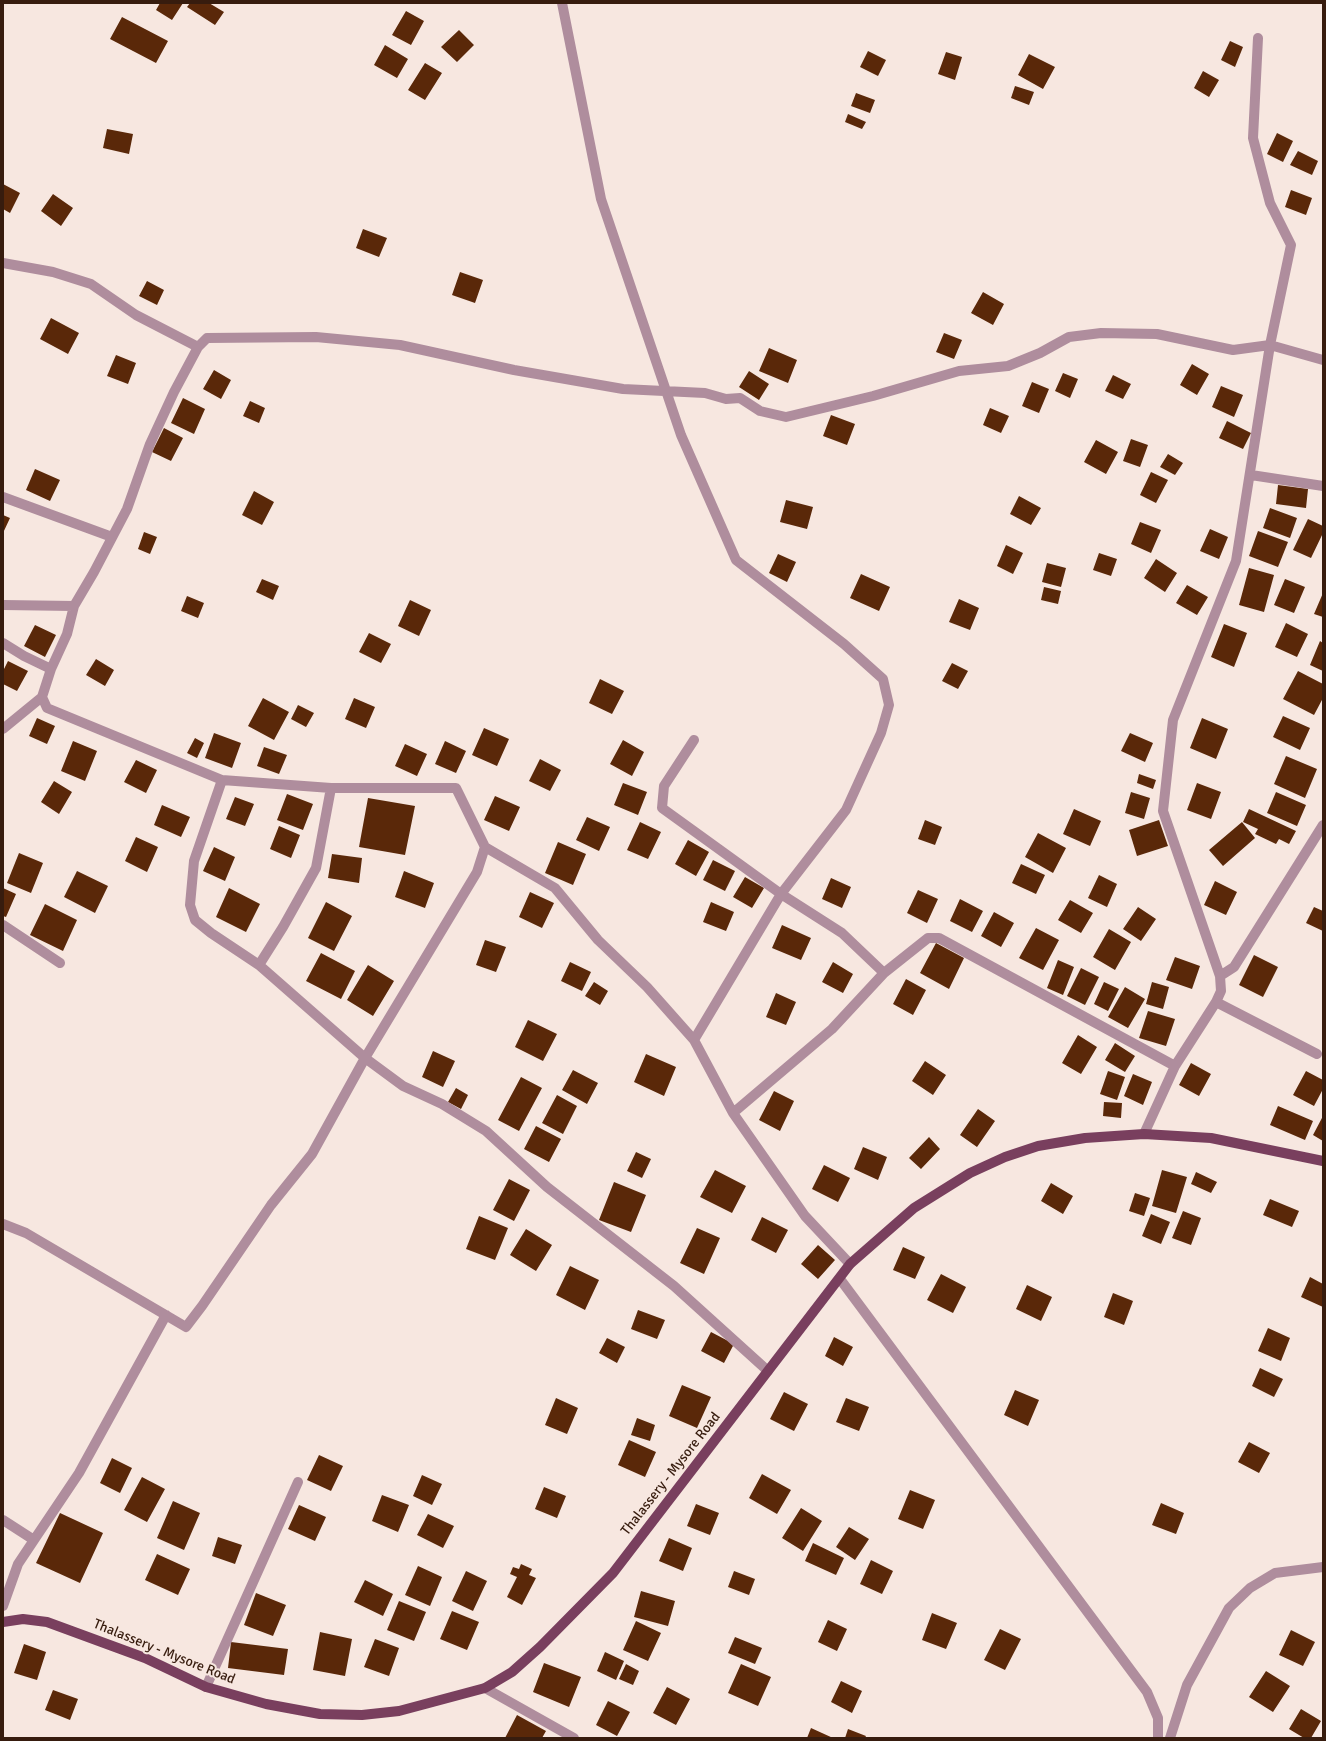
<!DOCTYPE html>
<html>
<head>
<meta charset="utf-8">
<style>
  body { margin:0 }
  #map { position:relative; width:1326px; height:1741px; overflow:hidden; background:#f7e7e0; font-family:Signika,sans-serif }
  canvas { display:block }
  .frame { position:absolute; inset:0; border:4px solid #371c0e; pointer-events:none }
</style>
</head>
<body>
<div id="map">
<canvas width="1326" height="1741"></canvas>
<div class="frame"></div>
</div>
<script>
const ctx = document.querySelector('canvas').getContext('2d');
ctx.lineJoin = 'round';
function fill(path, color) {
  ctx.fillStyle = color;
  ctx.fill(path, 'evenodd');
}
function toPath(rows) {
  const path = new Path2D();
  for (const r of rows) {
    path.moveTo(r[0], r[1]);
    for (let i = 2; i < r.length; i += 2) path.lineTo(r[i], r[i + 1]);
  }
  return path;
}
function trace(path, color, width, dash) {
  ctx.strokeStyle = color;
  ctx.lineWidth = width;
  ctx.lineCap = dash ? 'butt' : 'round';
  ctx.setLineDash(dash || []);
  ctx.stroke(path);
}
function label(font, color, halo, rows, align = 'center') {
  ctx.font = font + ' Signika,sans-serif';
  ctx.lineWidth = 4;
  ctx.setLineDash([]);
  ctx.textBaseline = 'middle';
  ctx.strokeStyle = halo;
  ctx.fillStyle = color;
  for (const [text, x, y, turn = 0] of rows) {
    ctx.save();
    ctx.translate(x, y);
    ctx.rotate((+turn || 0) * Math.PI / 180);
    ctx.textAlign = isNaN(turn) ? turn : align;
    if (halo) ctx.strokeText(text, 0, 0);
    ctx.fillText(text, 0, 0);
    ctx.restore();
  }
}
fill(toPath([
  [160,3,183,3,172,20,156,10],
  [190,3,209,3,224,12,215,25,187,7],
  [406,11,424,21,411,45,392,35],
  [122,17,168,41,156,63,110,39],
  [459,30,474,45,457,62,441,47],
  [1230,41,1243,47,1235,67,1221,60],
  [385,45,408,59,397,78,374,65],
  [868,51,886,60,878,76,860,67],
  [946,52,962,57,955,80,938,74],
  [1029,54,1055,67,1043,89,1018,75],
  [425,63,442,73,425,100,408,90],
  [1203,71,1219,80,1209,97,1194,88],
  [1015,86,1034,92,1029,105,1011,98],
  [856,93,875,100,870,113,851,106],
  [848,114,866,122,862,129,845,122],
  [107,129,133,134,129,154,103,148],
  [1277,133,1293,141,1283,162,1267,154],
  [1298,151,1318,161,1312,175,1290,165],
  [3,184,20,193,10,213,3,209],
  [1291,190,1312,198,1306,215,1285,207],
  [53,194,73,208,61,226,41,211],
  [363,229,387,238,379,257,356,248],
  [460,272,483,280,475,303,452,295],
  [147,281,164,290,157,305,139,296],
  [983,292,1004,304,993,325,971,313],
  [51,318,79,333,68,354,40,339],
  [944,333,962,340,954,359,936,352],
  [769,348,797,360,788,383,759,371],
  [116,355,136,363,128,384,107,376],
  [1192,364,1209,374,1197,395,1180,385],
  [214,370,231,380,221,399,203,389],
  [749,371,769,384,759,400,739,387],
  [1063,373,1078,379,1070,398,1055,391],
  [1113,375,1131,384,1123,399,1105,391],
  [1032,382,1049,389,1039,413,1022,406],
  [1221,386,1243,395,1234,417,1212,407],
  [183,398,205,409,194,434,171,423],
  [250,401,265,408,259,423,243,416],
  [990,408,1009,416,1001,433,983,425],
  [831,415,855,424,847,445,823,436],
  [1227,421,1251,433,1243,449,1219,438],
  [164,428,183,438,171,461,152,452],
  [1131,439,1148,445,1140,467,1123,461],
  [1096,440,1118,452,1106,474,1084,462],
  [1168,454,1183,463,1175,475,1160,467],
  [35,469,60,480,50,501,26,490],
  [1151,472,1168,480,1156,503,1140,495],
  [1278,485,1308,489,1306,508,1276,504],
  [254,491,274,502,262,525,242,515],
  [1019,496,1041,508,1031,525,1010,514],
  [786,500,813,507,807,529,780,522],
  [1270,508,1297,518,1290,538,1263,528],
  [3,515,10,518,3,533],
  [1308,519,1323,526,1323,533,1311,558,1293,550],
  [1140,522,1161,530,1151,553,1131,544],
  [1210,529,1228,537,1219,559,1200,551],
  [1258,531,1288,542,1278,567,1249,556],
  [144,532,157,537,150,554,138,549],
  [1006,545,1023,553,1013,574,997,566],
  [1099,553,1117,559,1111,576,1093,570],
  [778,554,796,562,787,582,769,573],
  [1156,559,1177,573,1165,592,1144,578],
  [1047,563,1066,568,1061,587,1042,582],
  [1249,568,1274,575,1264,612,1239,605],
  [861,574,890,587,879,611,850,598],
  [262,579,279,586,273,600,256,592],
  [1285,579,1305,587,1294,613,1274,605],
  [1187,585,1208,597,1197,615,1176,603],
  [1044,587,1061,591,1058,604,1041,600],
  [1323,593,1323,617,1314,614],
  [187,596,204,603,198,618,181,611],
  [959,599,979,608,970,630,949,622],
  [410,600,431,610,419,636,398,626],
  [1286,623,1308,634,1297,657,1275,647],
  [1224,624,1247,633,1234,667,1211,657],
  [35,625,56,635,45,657,24,646],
  [369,633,391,644,381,663,359,652],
  [1320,641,1323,643,1323,671,1310,665],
  [96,659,114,670,105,686,86,675],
  [8,661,28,671,17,691,3,684,3,671],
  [952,663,968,671,958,689,942,681],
  [1298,671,1323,684,1323,698,1314,715,1283,699],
  [600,679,624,691,612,714,589,703],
  [263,698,289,712,274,740,248,726],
  [354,698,375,707,366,728,345,719],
  [298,705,314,713,306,727,291,719],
  [1283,716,1310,728,1300,750,1273,737],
  [37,718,55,726,47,744,29,736],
  [1202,718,1228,729,1216,759,1190,748],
  [484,728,509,739,497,766,472,755],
  [214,733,241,743,232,768,205,758],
  [1130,733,1153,743,1145,762,1121,751],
  [195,738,204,743,197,758,187,753],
  [623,740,644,752,632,776,610,764],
  [73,741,97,751,85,781,61,771],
  [445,741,466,751,456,773,435,764],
  [405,744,427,754,417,776,395,766],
  [264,747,287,755,279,774,257,766],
  [1286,756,1317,769,1305,798,1274,784],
  [540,759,561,770,550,791,529,781],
  [136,760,157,770,146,793,124,782],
  [1139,774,1156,780,1153,789,1137,783],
  [54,781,72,792,59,814,41,802],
  [623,783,647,792,638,815,614,805],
  [1197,783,1221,792,1211,819,1187,810],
  [1131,792,1150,798,1144,819,1125,813],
  [1276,792,1306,805,1297,826,1267,813],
  [287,794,313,804,303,830,277,820],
  [495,796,520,807,509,831,484,820],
  [235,797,254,804,245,826,226,819],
  [368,798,415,806,405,855,359,847],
  [162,805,190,817,181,837,154,825],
  [1074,809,1101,821,1090,846,1063,834],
  [1249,809,1296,831,1289,844,1279,839,1276,844,1255,834,1258,829,1243,822],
  [587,817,610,827,599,851,576,840],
  [925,820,942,827,935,845,918,839],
  [1159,820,1168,846,1137,856,1129,830],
  [640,822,661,832,648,859,627,850],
  [1242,822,1255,838,1223,866,1209,850],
  [279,826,300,835,291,858,270,849],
  [1038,833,1066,848,1053,873,1025,857],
  [136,837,158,847,147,872,125,861],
  [688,840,709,852,696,876,675,864],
  [558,842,586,854,573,885,545,873],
  [214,847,235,857,225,881,203,871],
  [19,853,43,863,31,893,7,883],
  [332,854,362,858,359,883,328,878],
  [713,860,735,871,725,891,703,880],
  [1021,864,1045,875,1036,894,1012,883],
  [77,871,108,886,95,913,64,897],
  [404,871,434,883,425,908,395,897],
  [1099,875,1117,884,1107,907,1088,898],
  [745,877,764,888,752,908,733,897],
  [831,878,851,887,842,908,822,899],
  [1215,881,1237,892,1226,915,1204,905],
  [3,888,16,894,6,917,3,916],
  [229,888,260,904,246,932,216,917],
  [918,890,938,899,927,923,907,913],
  [530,892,554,903,542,928,519,917],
  [960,899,983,911,972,932,950,921],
  [1070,900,1093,913,1081,933,1058,920],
  [326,902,352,916,334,951,308,938],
  [711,902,734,912,726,931,703,922],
  [45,904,77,920,63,951,30,935],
  [1138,907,1156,919,1141,941,1123,929],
  [1314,907,1323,911,1323,931,1306,923],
  [994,912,1014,923,1001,947,981,936],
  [782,925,811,938,801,960,772,948],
  [1036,928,1059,940,1043,970,1019,958],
  [1109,929,1131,942,1115,970,1093,957],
  [485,940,506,947,496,972,476,965],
  [936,943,964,958,949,989,920,973],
  [321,953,355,971,341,999,306,981],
  [1254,955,1278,967,1263,997,1239,985],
  [1175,957,1200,966,1192,989,1166,980],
  [1058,960,1074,967,1063,995,1047,988],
  [570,962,591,972,582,991,561,981],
  [833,962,853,974,843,993,822,982],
  [368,965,394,981,373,1016,347,1000],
  [1081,968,1099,977,1085,1005,1067,996],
  [906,979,926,990,913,1015,893,1004],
  [594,982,608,991,600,1005,585,996],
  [1104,982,1119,989,1108,1011,1094,1004],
  [1152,982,1169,987,1163,1009,1146,1004],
  [1125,987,1145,999,1128,1028,1108,1017],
  [776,993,796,1002,786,1025,766,1017],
  [1148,1011,1175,1019,1166,1046,1139,1038],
  [528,1020,557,1034,543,1061,515,1047],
  [1078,1035,1097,1047,1081,1074,1062,1063],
  [1115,1043,1135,1056,1125,1072,1105,1060],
  [433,1051,455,1061,443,1087,422,1077],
  [646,1054,676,1067,664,1096,634,1082],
  [925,1061,946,1075,933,1095,912,1081],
  [1191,1063,1211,1074,1199,1096,1179,1085],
  [573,1070,598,1083,587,1104,562,1090],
  [1108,1071,1125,1077,1117,1100,1100,1094],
  [1306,1071,1323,1080,1323,1089,1314,1106,1293,1095],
  [1133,1074,1152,1082,1143,1105,1124,1096],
  [521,1077,542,1088,519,1131,498,1120],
  [456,1088,468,1095,461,1109,448,1102],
  [774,1091,794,1101,780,1131,759,1120],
  [557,1095,577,1106,563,1134,542,1123],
  [1104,1102,1122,1103,1121,1118,1103,1116],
  [1278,1106,1313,1121,1305,1140,1270,1125],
  [978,1109,995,1121,977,1147,960,1135],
  [1323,1116,1323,1141,1313,1135],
  [536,1126,561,1139,549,1162,524,1149],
  [929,1137,940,1149,921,1169,909,1158],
  [863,1147,887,1157,878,1180,854,1169],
  [636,1152,651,1159,642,1178,627,1171],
  [824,1165,850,1178,838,1202,812,1189],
  [715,1170,746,1186,732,1213,700,1197],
  [1162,1170,1187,1177,1176,1213,1152,1206],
  [1196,1172,1217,1182,1211,1193,1191,1184],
  [509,1179,530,1190,514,1221,493,1210],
  [614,1182,646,1195,631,1232,599,1220],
  [1051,1183,1073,1196,1063,1214,1041,1201],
  [1135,1193,1150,1198,1144,1216,1129,1211],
  [1270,1199,1299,1211,1292,1227,1263,1215],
  [1183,1211,1201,1218,1191,1245,1172,1238],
  [1151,1214,1170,1222,1161,1244,1142,1236],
  [479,1216,508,1228,495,1260,466,1249],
  [762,1217,788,1230,776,1253,751,1240],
  [697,1228,720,1238,704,1274,680,1263],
  [526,1229,552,1245,536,1271,510,1255],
  [818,1245,835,1260,818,1279,801,1264],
  [903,1247,925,1257,915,1279,893,1270],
  [570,1266,599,1280,585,1310,556,1295],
  [941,1274,966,1287,953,1313,927,1300],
  [1310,1277,1323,1284,1323,1307,1301,1297],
  [1027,1285,1052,1297,1041,1321,1016,1309],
  [1113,1293,1133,1301,1124,1325,1104,1317],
  [638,1310,665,1320,657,1339,631,1329],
  [1268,1328,1290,1338,1281,1361,1258,1351],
  [711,1332,734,1344,724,1363,701,1351],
  [834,1337,853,1347,843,1366,825,1356],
  [607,1338,625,1347,617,1363,599,1353],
  [1260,1368,1283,1379,1274,1397,1252,1386],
  [682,1385,711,1397,697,1428,669,1416],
  [1015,1390,1039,1400,1028,1426,1004,1415],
  [784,1392,808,1404,794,1431,770,1419],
  [556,1398,578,1408,567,1434,545,1425],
  [846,1398,869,1407,859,1431,836,1422],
  [637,1418,655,1425,650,1441,631,1435],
  [629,1440,656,1452,645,1477,618,1465],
  [1249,1442,1270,1453,1259,1473,1238,1462],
  [319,1455,343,1466,331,1491,307,1480],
  [112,1458,132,1468,120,1493,100,1483],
  [762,1474,791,1490,777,1514,749,1498],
  [422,1475,442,1484,432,1505,413,1496],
  [142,1477,165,1489,147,1522,124,1510],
  [544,1487,566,1496,557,1518,535,1509],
  [910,1490,935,1500,923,1529,898,1519],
  [382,1495,409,1505,398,1532,372,1521],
  [173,1501,200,1513,184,1550,157,1538],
  [1161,1503,1184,1513,1176,1534,1152,1525],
  [696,1504,719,1513,710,1535,687,1526],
  [299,1505,326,1517,315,1541,288,1529],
  [801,1508,822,1521,803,1551,782,1538],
  [60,1513,103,1533,80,1583,36,1563],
  [428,1514,454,1526,443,1548,417,1535],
  [849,1527,869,1539,855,1560,836,1547],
  [218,1537,242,1545,235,1564,212,1556],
  [669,1538,692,1548,683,1571,659,1561],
  [813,1543,844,1558,836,1575,805,1561],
  [157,1554,190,1569,178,1595,145,1580],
  [871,1560,893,1571,882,1594,860,1584],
  [521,1564,532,1569,529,1575,536,1578,522,1605,507,1597,517,1577,510,1574,513,1567,519,1569],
  [418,1566,442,1577,430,1606,405,1595],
  [466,1571,487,1581,473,1611,452,1601],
  [734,1571,755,1579,749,1595,728,1587],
  [365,1580,393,1594,383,1616,354,1602],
  [641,1591,675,1601,668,1626,634,1617],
  [256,1593,286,1605,273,1636,244,1625],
  [399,1601,426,1612,414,1641,387,1630],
  [452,1611,479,1622,467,1650,440,1639],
  [932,1613,957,1623,946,1649,922,1640],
  [828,1620,847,1629,837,1651,818,1642],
  [636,1621,661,1633,648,1661,623,1650],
  [1000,1629,1021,1639,1005,1670,984,1660],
  [1291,1630,1315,1642,1303,1666,1279,1655],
  [320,1632,352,1639,345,1676,313,1670],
  [735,1637,762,1648,755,1664,728,1653],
  [375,1639,399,1648,389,1676,364,1667],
  [231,1642,288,1649,284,1675,228,1668],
  [24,1644,46,1652,37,1680,14,1673],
  [605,1652,624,1661,616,1680,597,1671],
  [544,1663,581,1677,569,1707,533,1692],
  [626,1664,639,1671,633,1685,619,1679],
  [741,1664,771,1677,758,1706,728,1693],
  [1266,1671,1290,1686,1273,1712,1249,1697],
  [841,1681,862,1691,852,1713,831,1702],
  [667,1687,690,1699,676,1725,653,1713],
  [53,1690,78,1699,70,1720,45,1710],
  [608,1701,630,1712,617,1736,596,1725],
  [1301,1709,1321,1721,1311,1738,1304,1738,1289,1729],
  [517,1715,546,1731,542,1738,505,1738],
  [811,1728,833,1738,807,1738],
  [848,1729,866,1736,865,1738,845,1738]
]), '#5a2809');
trace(toPath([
  [562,3,601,199,681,435,736,560,844,644,883,679,889,705,881,733,846,810,781,894,694,1040,733,1113,805,1216,850,1264],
  [3,263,53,272,91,284,136,315,198,347,207,338,316,337,400,345,514,370,623,389,705,393,726,399,740,398,760,411,786,417,873,396,959,371,1008,366,1040,353,1069,337,1101,333,1157,334,1233,350,1270,345,1323,360],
  [1251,475,1323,486],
  [3,497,112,537],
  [3,605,74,606],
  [3,643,24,656,51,669,42,697,47,708,222,780,331,788,456,788,485,847,555,888,598,940,647,987,694,1040],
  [51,669,67,634,74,606,94,572,127,509,150,444,174,392,198,347],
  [3,729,42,697],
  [694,740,664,786,662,808,781,894,842,933,884,973],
  [222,780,194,861,190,905,195,920,211,933,259,965,365,1058,403,1086,442,1104,486,1131,547,1187,674,1286,768,1371],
  [3,925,60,963],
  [259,965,283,927,316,868,331,788],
  [1220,976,1234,967,1323,825],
  [1216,1002,1317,1054],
  [733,1113,832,1029,884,973,928,938,939,938,1175,1066],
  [1144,1134,1175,1066,1216,1002,1221,991,1220,976,1163,811,1173,720,1236,561,1270,345,1291,245,1270,203,1253,138,1258,38],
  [3,1224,26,1233,186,1327,202,1306,271,1205,312,1154,365,1058,477,872,485,847],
  [840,1279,1147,1692,1158,1718,1158,1738],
  [3,1520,34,1540,18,1564,3,1606],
  [34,1540,79,1473,166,1315],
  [206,1687,298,1482],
  [485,1688,574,1738],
  [1170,1738,1187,1685,1229,1608,1250,1588,1275,1573,1323,1567]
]), '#af8d9d', 10);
trace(toPath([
  [3,1622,23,1619,47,1622,145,1658,206,1687,266,1704,320,1714,362,1715,399,1711,485,1688,512,1672,540,1647,613,1573,850,1264,914,1208,970,1173,1005,1157,1038,1146,1085,1138,1144,1134,1211,1138,1323,1161]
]), '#793f5e', 10);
label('14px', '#371c0e', '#f7e7e0', [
  ["Thalassery - Mysore Road",671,1474,-52],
  ["Thalassery - Mysore Road",164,1652,22]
]);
</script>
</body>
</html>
